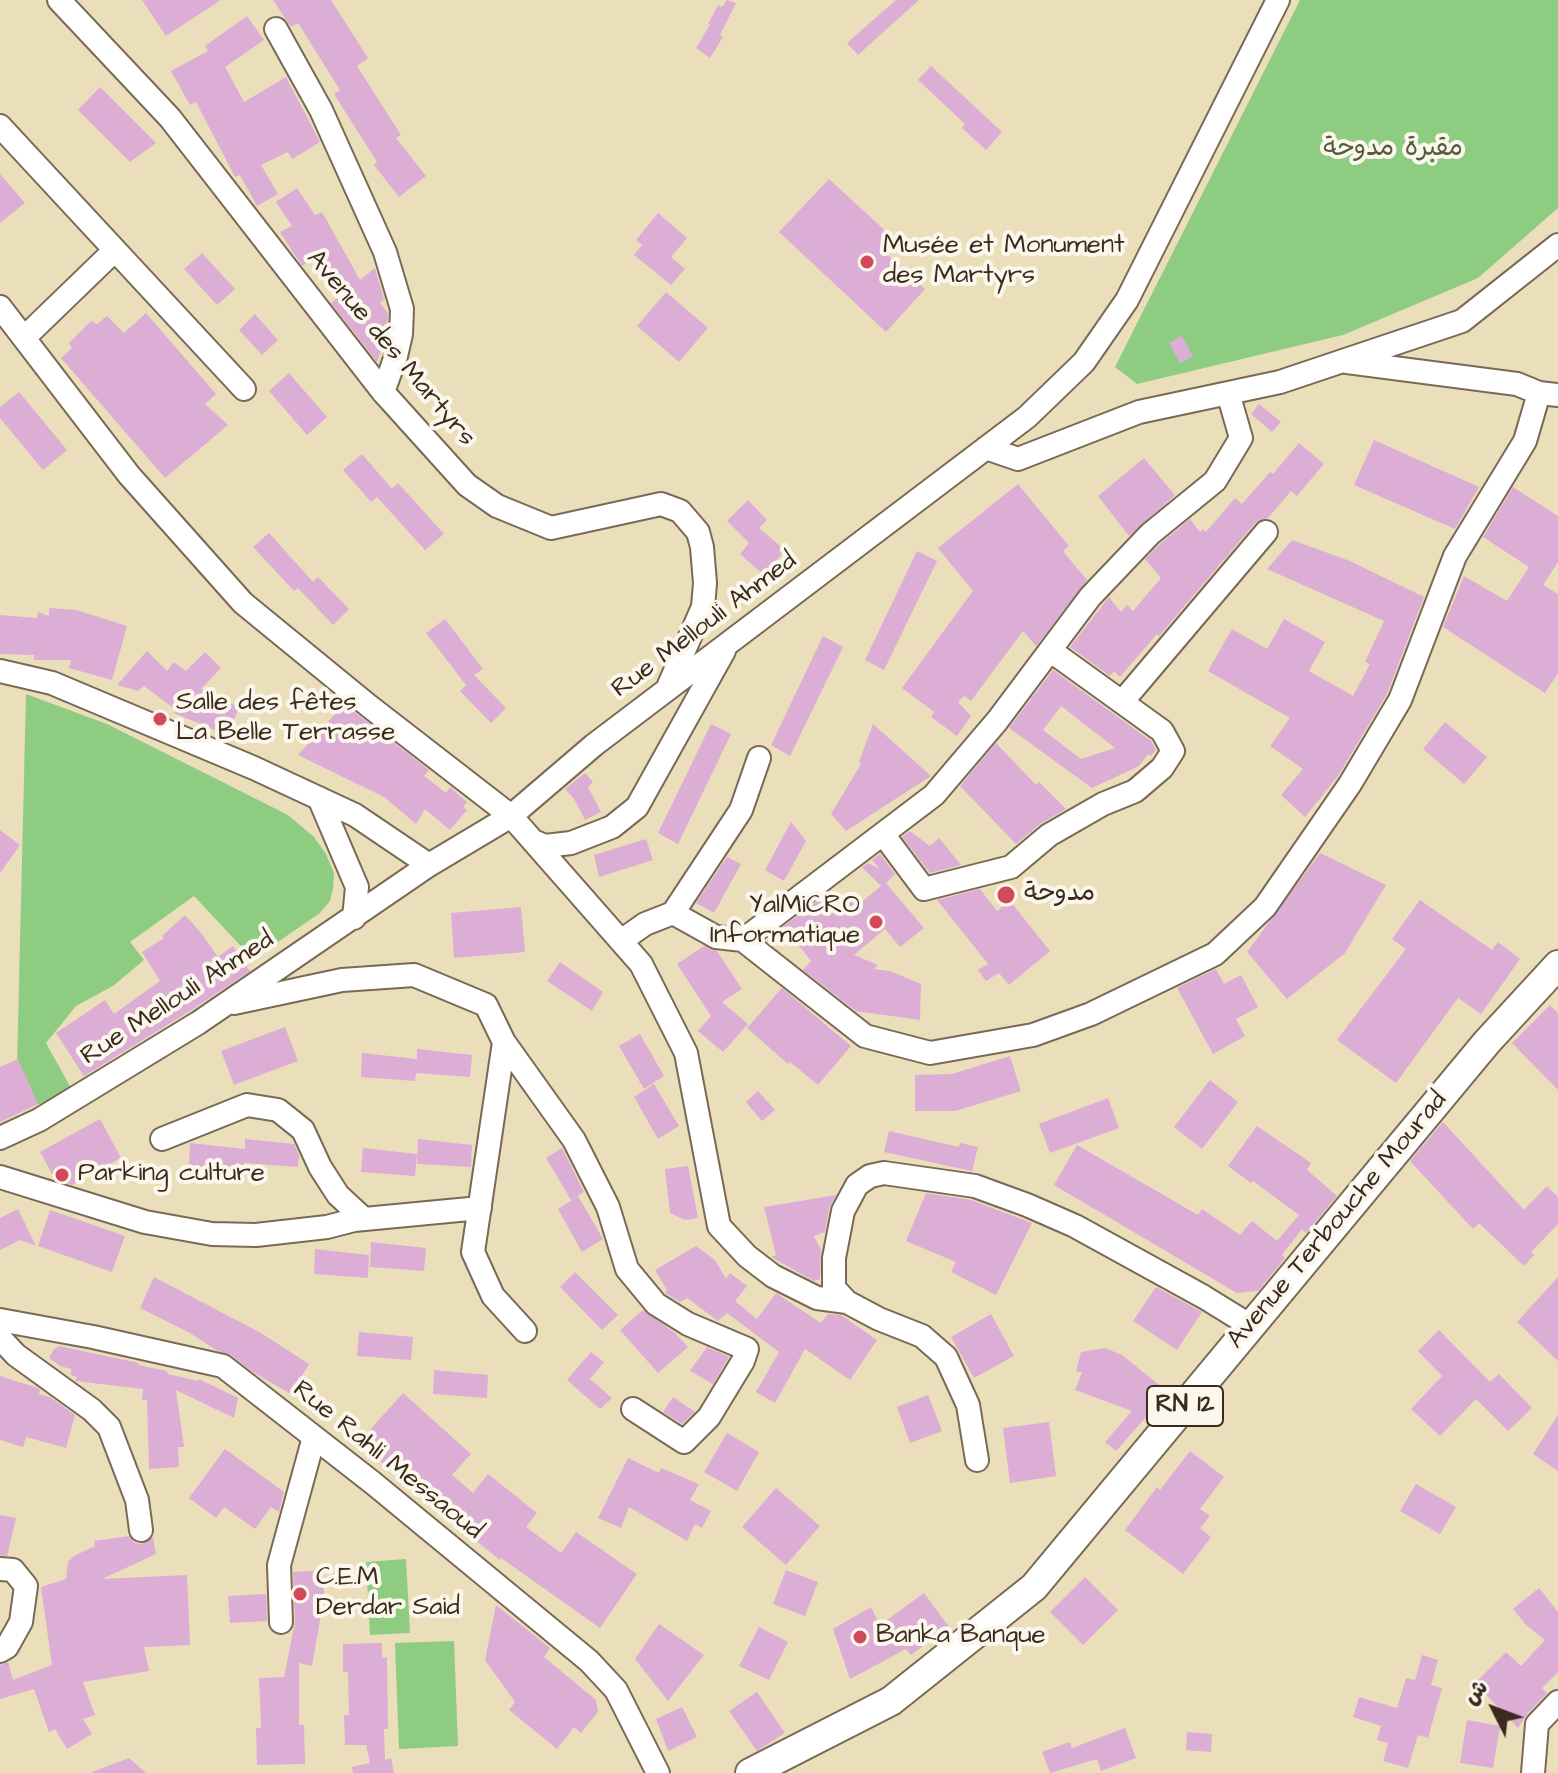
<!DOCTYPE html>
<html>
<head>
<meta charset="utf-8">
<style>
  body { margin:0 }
  #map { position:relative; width:1558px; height:1773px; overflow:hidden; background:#ebdfbb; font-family:"Architects Daughter","Playpen Sans Arabic",sans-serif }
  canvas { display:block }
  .north { position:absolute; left:1454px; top:1669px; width:80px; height:80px; -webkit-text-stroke:6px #fbf7ec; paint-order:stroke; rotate:312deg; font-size:22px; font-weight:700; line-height:32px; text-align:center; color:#3b2a1e }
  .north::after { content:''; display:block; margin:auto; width:28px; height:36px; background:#3b2a1e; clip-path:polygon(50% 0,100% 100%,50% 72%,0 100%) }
</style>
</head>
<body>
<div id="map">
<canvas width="1558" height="1773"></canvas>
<div class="north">ش</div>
</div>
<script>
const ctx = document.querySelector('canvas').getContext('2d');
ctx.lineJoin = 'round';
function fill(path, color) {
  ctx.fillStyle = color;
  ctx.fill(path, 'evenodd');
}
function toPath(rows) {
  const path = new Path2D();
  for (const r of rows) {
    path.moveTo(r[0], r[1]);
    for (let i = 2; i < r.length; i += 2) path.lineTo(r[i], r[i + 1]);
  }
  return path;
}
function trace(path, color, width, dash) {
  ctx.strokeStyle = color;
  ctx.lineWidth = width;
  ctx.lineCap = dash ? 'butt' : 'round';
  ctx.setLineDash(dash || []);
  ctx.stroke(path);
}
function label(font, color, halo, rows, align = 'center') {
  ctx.font = font + ' "Architects Daughter","Playpen Sans Arabic",sans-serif';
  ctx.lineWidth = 8;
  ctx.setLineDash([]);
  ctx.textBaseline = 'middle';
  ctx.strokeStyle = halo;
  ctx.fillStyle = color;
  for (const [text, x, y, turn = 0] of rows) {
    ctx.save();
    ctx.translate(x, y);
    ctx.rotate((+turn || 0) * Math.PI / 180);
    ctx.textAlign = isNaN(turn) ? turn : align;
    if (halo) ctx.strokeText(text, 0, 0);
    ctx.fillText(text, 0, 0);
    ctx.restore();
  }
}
fill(toPath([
  [1300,0,1558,0,1558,208,1478,278,1343,335,1137,384,1115,367],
  [26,694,107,724,288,815,314,837,326,854,334,873,333,889,330,901,320,913,253,959,194,896,130,942,144,960,113,986,76,1006,46,1043,76,1097,16,1108],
  [406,1559,410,1633,370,1635,366,1562],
  [454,1641,458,1746,399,1749,395,1643]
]), '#8ecc82');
fill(toPath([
  [142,0,221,0,166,36],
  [273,0,331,0,368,58,357,66,401,135,396,138,426,176,399,197,374,165,377,162,334,94,340,90,298,23,291,27],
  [727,0,736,3,720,35,723,37,710,58,696,48,710,25,708,24,718,5,722,7],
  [896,0,919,0,858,55,847,43],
  [247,16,264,40,225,67,244,102,286,77,320,142,292,159,288,152,261,165,278,194,257,206,240,175,235,177,196,102,190,105,171,71,208,51,205,46],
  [931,66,1002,132,986,150,962,128,965,124,918,80],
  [100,87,156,143,130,162,78,110],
  [0,174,25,203,0,223],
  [829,179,891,236,880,248,925,289,886,332,779,232],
  [297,188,315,215,322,212,360,280,375,268,384,299,380,303,388,313,387,332,377,362,331,303,339,297,314,258,302,266,280,232,292,226,276,202],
  [658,213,687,238,671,257,685,269,671,285,634,255,642,245,636,240],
  [202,253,235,289,217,305,184,269],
  [666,292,708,328,679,362,637,326],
  [146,313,216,394,205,404,228,425,165,478,61,358,72,348,69,343,91,321,97,324,107,316,124,333],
  [255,314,278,340,262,355,239,330],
  [1182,336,1193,356,1180,363,1169,343],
  [289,373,327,417,307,435,269,391],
  [19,392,67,450,43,470,0,418,0,407],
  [1259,404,1281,422,1272,432,1251,414],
  [1374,440,1479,487,1455,529,1354,485],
  [1299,443,1324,464,1297,496,1291,491,1268,518,1255,523,1159,636,1157,634,1120,677,1114,671,1110,676,1070,647,1109,597,1121,612,1127,605,1133,611,1161,578,1145,559,1160,544,1190,519,1200,532,1203,529,1206,532,1235,498,1242,504,1270,472,1273,474],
  [362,454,392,489,398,483,444,534,425,550,377,497,371,502,343,470],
  [1144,458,1175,495,1129,536,1098,496],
  [1018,484,1069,546,1063,551,1087,580,1036,646,1023,631,971,701,964,696,958,702,971,716,957,736,931,717,934,712,902,688,973,591,938,548],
  [1513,487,1558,516,1558,562,1543,585,1558,594,1558,673,1545,693,1443,627,1464,576,1507,601,1529,567,1483,537],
  [748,500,767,520,759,528,785,550,764,575,740,554,749,543,727,521],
  [269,533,313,582,318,577,349,609,333,625,298,588,294,591,253,547],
  [1292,540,1350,561,1424,597,1387,694,1338,776,1305,817,1281,795,1303,769,1270,746,1290,718,1208,671,1232,629,1267,649,1284,619,1325,642,1309,671,1353,696,1370,664,1365,662,1384,621,1267,569],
  [917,551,937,561,884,670,865,660],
  [49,608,76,610,127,626,112,680,69,668,71,660,34,660,34,655,0,654,0,615,37,618,38,612,49,616],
  [445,619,483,669,474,675,506,708,491,723,460,691,466,685,426,633],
  [823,636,843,647,790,756,771,745],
  [147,651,167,671,174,662,186,671,205,652,221,668,201,689,226,698,224,702,240,706,227,735,174,713,176,710,144,686,138,691,117,685],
  [1053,670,1151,741,1156,750,1151,756,1148,754,1139,766,1092,788,1009,728],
  [1061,706,1115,748,1081,759,1043,730],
  [344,704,429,770,424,776,446,793,450,787,467,802,463,807,467,810,450,830,425,809,416,824,384,797,298,755],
  [1445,722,1487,757,1464,784,1423,749],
  [711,724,731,734,678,844,658,833],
  [873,724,931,776,846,831,831,814,861,764,859,762],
  [996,743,1036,785,1039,782,1066,809,1040,824,1016,844,960,786],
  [585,773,593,782,588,787,601,812,585,820,574,799,565,789],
  [791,822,806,841,784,881,765,870],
  [0,830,20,845,0,873],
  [910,831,930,846,939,838,961,865,930,873,902,837],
  [646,839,653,860,599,877,594,855],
  [1320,853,1386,885,1345,953,1287,999,1247,952],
  [880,854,895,874,886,883,924,928,900,947,885,929,854,955,878,965,874,969,890,971,921,984,920,1020,856,1011,803,970,811,961,784,926,820,899,831,913,852,896,859,904,881,886,862,867,868,863,880,869,872,860],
  [727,857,741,864,714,913,696,903],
  [980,889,997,911,1010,901,1050,951,1009,985,999,973,986,981,978,970,988,964,937,900],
  [1420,900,1492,950,1498,942,1520,959,1481,1014,1458,998,1396,1083,1337,1040,1406,949,1392,939],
  [521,907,525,952,454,958,451,913],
  [185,915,201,933,218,957,233,946,250,971,190,1011,84,1076,56,1033,105,1000,114,1014,160,981,142,952,164,938,162,936],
  [704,946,717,951,742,989,722,1002,748,1024,723,1052,698,1031,711,1016,677,964],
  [560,962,603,992,592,1011,547,981],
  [1216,969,1224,984,1241,975,1258,1007,1236,1019,1245,1036,1213,1054,1177,988],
  [782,988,851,1046,818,1085,790,1062,788,1064,747,1028],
  [1550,1005,1558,1013,1558,1090,1512,1043],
  [285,1027,298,1061,234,1085,221,1051],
  [640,1034,664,1076,644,1089,619,1046],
  [417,1049,472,1055,470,1077,416,1073,415,1081,361,1077,362,1053,417,1059],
  [1010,1056,1021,1091,955,1111,915,1111,915,1075,952,1074],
  [18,1059,38,1104,0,1122,0,1067],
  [1210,1080,1238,1102,1202,1149,1174,1127],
  [654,1084,679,1126,658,1139,634,1097],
  [758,1091,775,1110,762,1121,746,1102],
  [1108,1098,1119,1128,1050,1153,1039,1124],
  [100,1119,121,1158,72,1185,55,1179,40,1152],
  [1443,1122,1524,1210,1547,1186,1558,1197,1558,1224,1531,1252,1534,1255,1524,1266,1479,1223,1473,1229,1410,1161],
  [1257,1126,1311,1163,1307,1170,1337,1196,1306,1233,1302,1229,1282,1255,1285,1258,1258,1291,1237,1293,1054,1185,1077,1145,1198,1215,1202,1209,1240,1235,1252,1221,1277,1241,1299,1215,1253,1181,1251,1183,1228,1166],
  [889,1131,959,1147,960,1143,978,1147,972,1171,884,1152],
  [245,1139,294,1144,299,1155,298,1167,244,1163,243,1171,189,1167,190,1143,245,1149],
  [418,1139,472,1145,471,1167,417,1164],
  [363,1148,417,1154,415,1176,361,1172],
  [562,1148,584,1192,571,1200,546,1158],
  [688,1166,698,1218,685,1220,670,1213,665,1169],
  [926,1193,971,1200,1032,1223,996,1295,951,1272,956,1262,906,1241],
  [836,1195,829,1208,825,1232,814,1236,821,1250,820,1279,814,1281,771,1257,776,1255,764,1207],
  [578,1196,603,1239,582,1252,558,1209],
  [18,1209,36,1246,20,1240,0,1250,0,1218],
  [50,1210,125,1236,112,1272,38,1246],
  [371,1242,426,1248,424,1271,370,1267],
  [696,1246,715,1260,726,1279,730,1273,747,1286,735,1301,757,1319,776,1293,821,1323,828,1314,841,1315,877,1340,850,1380,805,1349,775,1403,756,1392,779,1352,727,1313,718,1321,687,1298,680,1302,665,1293,667,1290,655,1270],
  [315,1249,369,1255,368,1278,314,1274],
  [575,1272,618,1315,602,1330,560,1287],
  [154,1277,261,1333,309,1364,291,1394,253,1372,231,1355,218,1351,190,1333,140,1308],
  [1558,1277,1558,1361,1517,1322],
  [1156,1287,1202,1312,1177,1350,1133,1321],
  [643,1310,675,1333,688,1347,658,1373,620,1330],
  [991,1314,1014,1356,974,1378,951,1337],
  [1439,1330,1490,1382,1499,1374,1532,1408,1508,1431,1476,1399,1440,1436,1411,1409,1442,1376,1418,1351],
  [359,1332,413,1337,411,1360,357,1356],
  [59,1346,139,1363,138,1365,167,1371,168,1374,198,1381,199,1379,238,1398,234,1418,176,1390,184,1447,178,1447,179,1467,149,1469,147,1400,142,1400,143,1389,75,1381,77,1377,71,1375,71,1369,60,1366,49,1358,54,1349],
  [707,1347,729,1357,713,1384,690,1371],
  [1105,1348,1122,1355,1168,1392,1116,1451,1105,1442,1132,1411,1075,1390,1082,1372,1076,1372,1081,1352],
  [591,1352,604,1362,590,1379,612,1398,600,1409,567,1380],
  [434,1370,488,1375,487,1398,433,1394],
  [0,1376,38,1388,40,1390,39,1394,50,1397,75,1415,66,1448,26,1437,23,1447,0,1440],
  [403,1393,471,1454,452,1475,473,1493,488,1474,537,1513,526,1527,561,1553,576,1532,637,1574,600,1628,501,1558,500,1560,408,1486,359,1442],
  [928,1395,942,1431,910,1443,897,1407],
  [673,1397,695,1412,682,1424,663,1412],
  [1558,1415,1558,1471,1533,1454],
  [1049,1422,1056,1476,1010,1483,1003,1428],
  [727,1433,759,1452,737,1491,704,1472],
  [225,1449,284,1492,279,1512,271,1507,255,1529,224,1507,216,1518,189,1498],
  [1190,1451,1224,1477,1200,1509,1210,1516,1200,1528,1211,1537,1183,1574,1125,1530,1157,1487,1160,1490],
  [628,1458,659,1473,661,1468,699,1484,690,1500,711,1511,702,1528,695,1524,687,1541,629,1507,621,1528,598,1518],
  [1416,1484,1456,1507,1440,1534,1400,1511],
  [776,1488,820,1526,786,1565,742,1527],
  [0,1515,16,1518,7,1556,0,1555],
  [129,1536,135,1543,142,1544,153,1537,156,1554,102,1579,187,1575,190,1645,144,1647,149,1671,83,1682,95,1715,83,1719,92,1734,67,1749,55,1729,49,1732,34,1689,0,1699,0,1665,8,1662,13,1680,52,1665,41,1587,66,1579,68,1562,74,1556,95,1546,94,1541],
  [323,1570,324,1597,312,1666,299,1663,299,1725,304,1725,305,1764,257,1765,256,1728,261,1728,259,1678,284,1677,295,1622,293,1572],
  [786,1570,818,1582,805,1616,773,1604],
  [1085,1577,1118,1610,1083,1645,1050,1612],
  [1539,1588,1558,1612,1558,1672,1542,1688,1547,1693,1527,1714,1518,1728,1475,1683,1506,1652,1521,1666,1545,1640,1526,1625,1513,1609],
  [924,1593,949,1627,911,1655,906,1649,850,1679,833,1629,871,1607,880,1625],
  [266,1594,267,1621,230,1623,228,1596],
  [496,1605,550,1648,544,1657,596,1700,598,1712,581,1733,574,1727,557,1749,509,1710,515,1702,485,1660],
  [659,1624,704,1655,668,1701,635,1659],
  [759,1627,788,1642,769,1680,739,1666],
  [382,1643,382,1658,387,1657,388,1729,384,1729,385,1760,391,1758,394,1773,353,1773,352,1767,370,1763,366,1745,345,1745,344,1715,349,1715,348,1672,343,1672,343,1644],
  [1422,1655,1438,1660,1431,1685,1442,1688,1428,1738,1418,1735,1408,1768,1383,1761,1388,1743,1377,1740,1381,1726,1353,1717,1359,1697,1397,1708,1406,1678,1415,1680],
  [757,1692,785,1733,757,1751,729,1711],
  [682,1707,697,1737,668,1751,656,1719],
  [1467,1720,1500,1726,1493,1768,1460,1763],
  [1125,1728,1136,1758,1101,1771,1097,1759,1050,1773,1042,1752,1070,1742,1072,1748],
  [1187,1732,1212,1734,1211,1752,1186,1750],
  [129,1758,146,1773,92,1773,92,1772]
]), '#dcadd5');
const minor = toPath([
  [59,0,170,118,383,392,467,485,497,506,551,528,661,504,680,511,698,532,702,547,705,583,703,607,669,685],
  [276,29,321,110,385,252,402,309,401,334,396,356,383,392],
  [0,126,115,250,25,337],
  [115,250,244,389],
  [0,307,129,475,243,603,369,706,511,816,641,964,686,1053,719,1226,747,1256,773,1276,817,1298,847,1302],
  [1347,362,1517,384,1539,393,1558,395],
  [986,448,1018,459,1139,412,1280,382,1462,321,1558,245],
  [0,671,52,683,254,768,355,815,429,865],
  [1122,702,1266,532],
  [319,798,357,887,354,918],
  [883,834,924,889,1011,867,1049,835,1103,804,1135,791,1162,768,1173,751,1162,731,1051,651],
  [533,841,545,846,571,843,612,827,637,807,724,651],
  [673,913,741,810,759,758],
  [743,940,934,795,997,721,1090,597,1150,534,1215,481,1241,438,1228,393],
  [621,941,645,924,673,913,716,937,743,940,865,1036,930,1053,1033,1035,1091,1014,1215,954,1265,907,1350,784,1400,700,1455,556,1525,441,1539,393],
  [234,1003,342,980,414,975,486,1005,504,1042,473,1252,493,1296,525,1331],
  [504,1042,574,1140,608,1207,627,1269,656,1304,688,1324,747,1349,743,1361,709,1417,684,1442,633,1409],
  [0,1138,39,1120,198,1023,429,865,511,816,594,745,1027,417,1084,362,1127,300,1278,0],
  [162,1139,247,1105,278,1110,303,1130,320,1167,338,1195,364,1219],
  [0,1177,145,1222,212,1234,256,1235,327,1227,354,1220,480,1208],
  [0,1320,93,1337,223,1366,373,1483,589,1661,616,1690,658,1773],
  [0,1338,16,1355,92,1410,109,1427,137,1500,141,1530],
  [977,1460,968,1405,946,1357,922,1336,879,1319,847,1302,834,1288,834,1258,843,1211,857,1185,870,1176,884,1173,975,1186,1027,1205,1075,1226,1204,1297,1251,1326],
  [0,1569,13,1570,26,1586,21,1622,7,1647,0,1651],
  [281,1622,279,1565,314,1437],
  [1533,1773,1537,1724,1558,1702]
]);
const major = toPath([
  [750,1773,891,1701,1034,1587,1487,1042,1558,965]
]);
trace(minor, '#796955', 26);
trace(major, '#796955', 32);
trace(minor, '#fff', 22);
trace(major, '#fff', 28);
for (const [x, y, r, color] of [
  [867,262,8,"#d1495b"],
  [160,719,8,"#d1495b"],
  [1006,895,10,"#d1495b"],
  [876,922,8,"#d1495b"],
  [62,1175,8,"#d1495b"],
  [300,1594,8,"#d1495b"],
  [860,1637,8,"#d1495b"]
]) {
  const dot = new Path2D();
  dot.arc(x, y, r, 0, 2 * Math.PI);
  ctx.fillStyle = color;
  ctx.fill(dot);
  trace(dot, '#fbf7ec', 3);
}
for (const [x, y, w] of [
  [1185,1406,76]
]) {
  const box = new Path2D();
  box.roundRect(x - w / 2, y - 20, w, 40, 6);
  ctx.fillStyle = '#fbf7ec';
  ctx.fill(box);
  trace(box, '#3b2a1e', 2);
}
label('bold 24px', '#3b2a1e', null, [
  ["RN 12",1185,1406]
]);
label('26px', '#545b3c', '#fbf7ec', [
  ["مقبرة مدوحة",1393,150]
]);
label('26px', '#3b2a1e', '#fbf7ec', [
  ["Musée et Monument",883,247],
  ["des Martyrs",883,277],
  ["Salle des fêtes",176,704],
  ["La Belle Terrasse",176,734],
  ["مدوحة",1024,895],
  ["YalMiCRO",860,907,"right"],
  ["Informatique",860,937,"right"],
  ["Parking culture",78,1175],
  ["C.E.M",316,1579],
  ["Derdar Said",316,1609],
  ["Banka Banque",876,1637]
], 'left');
label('26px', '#3b2a1e', '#fbf7ec', [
  ["Avenue des Martyrs",390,349,50],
  ["Rue Mellouli Ahmed",705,626,-37],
  ["Rue Mellouli Ahmed",178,999,-33],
  ["Avenue Terbouche Mourad",1338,1221,-50],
  ["Rue Rahli Messaoud",387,1461,39]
]);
</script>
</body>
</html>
